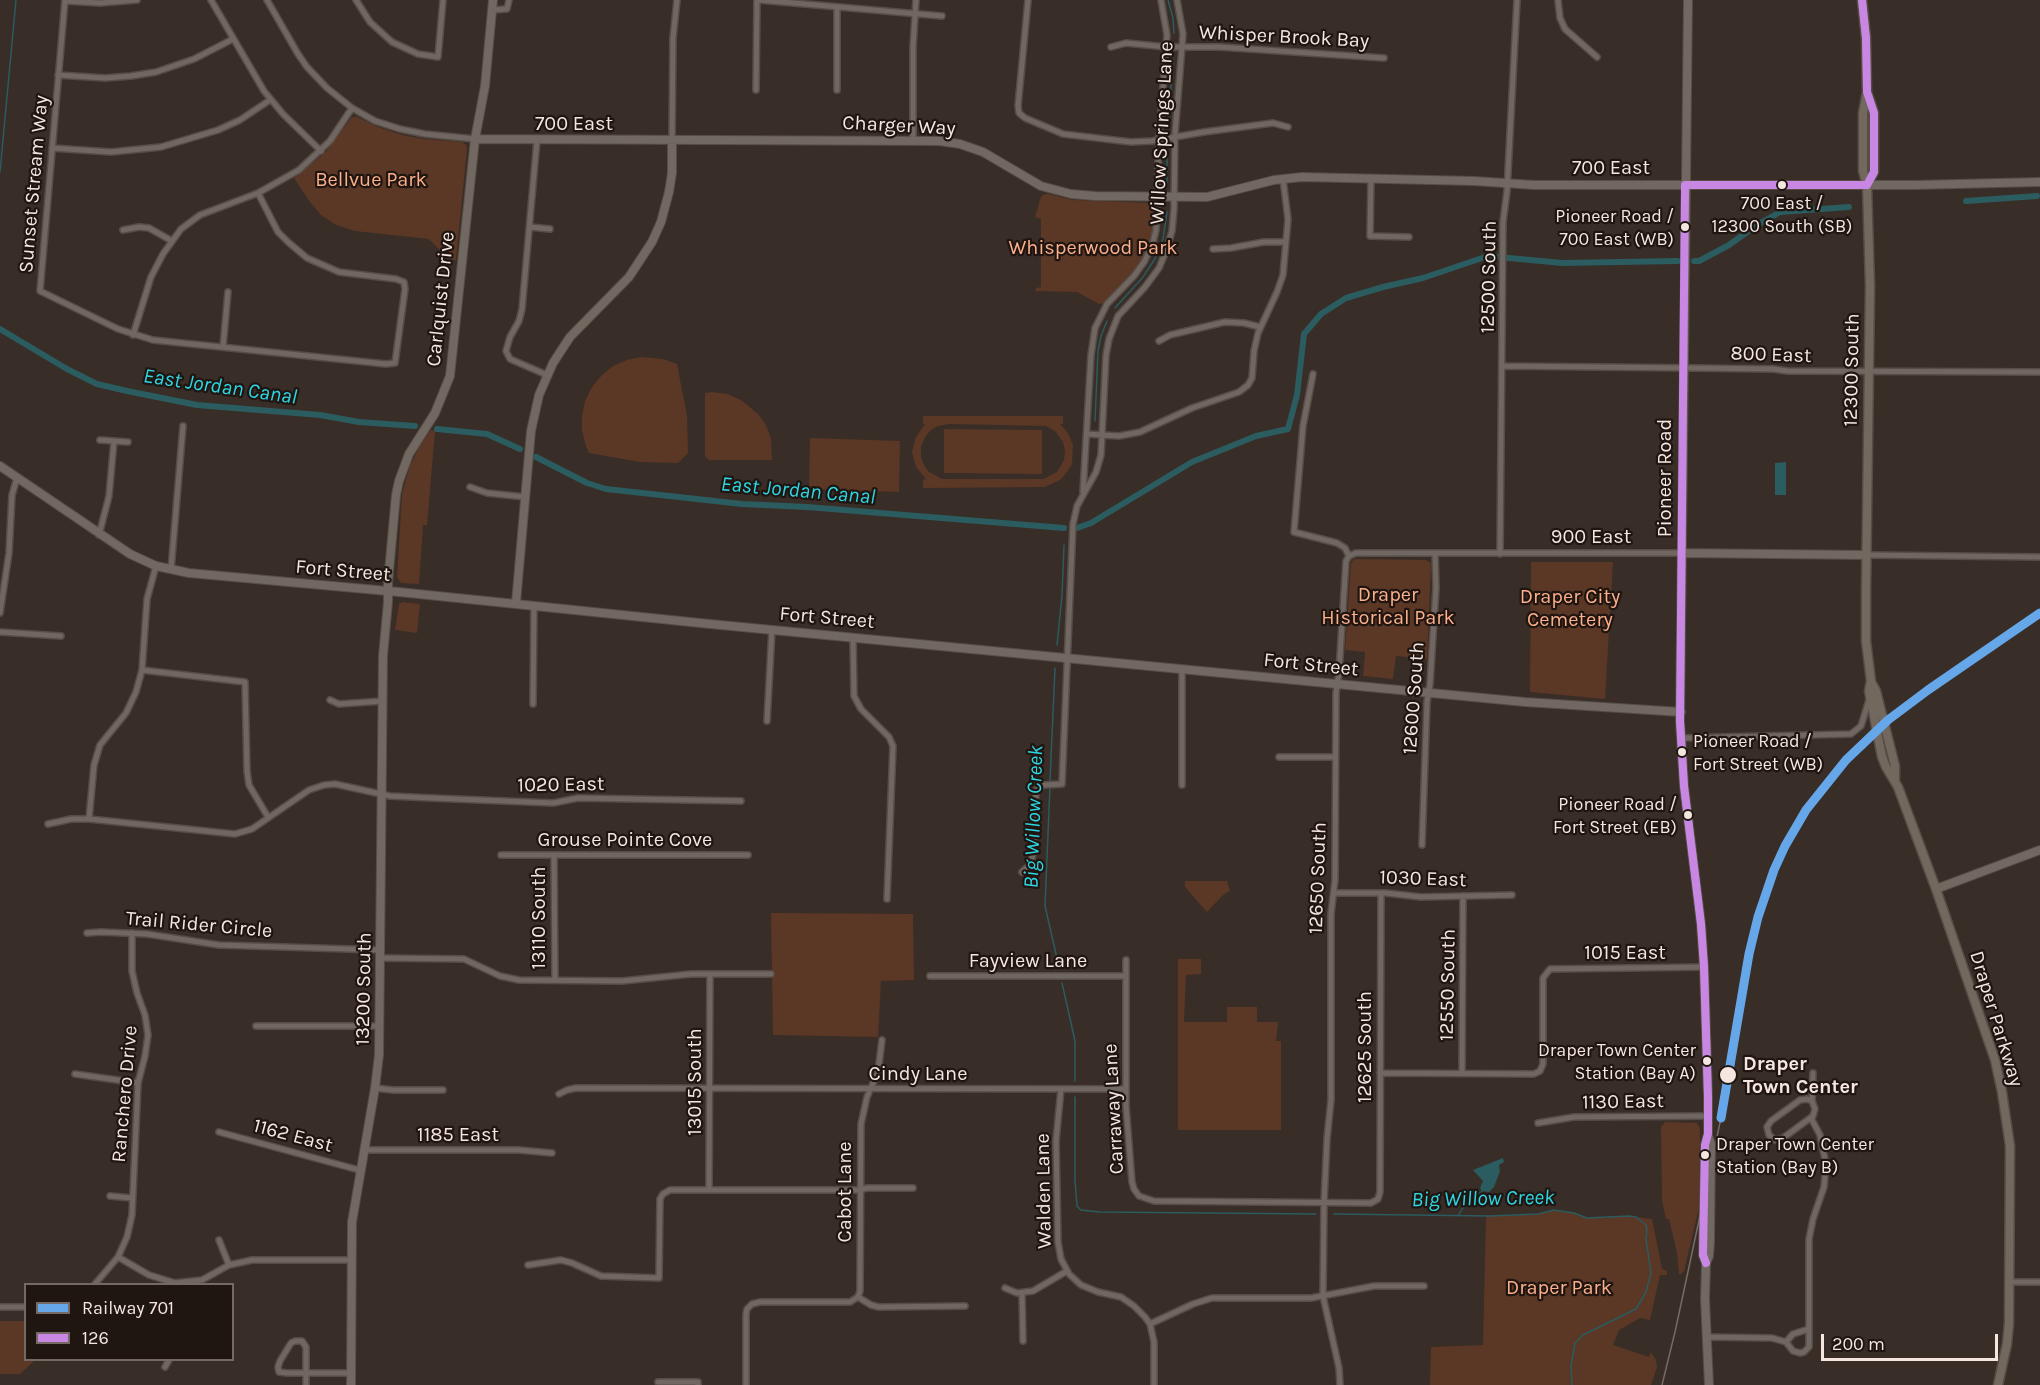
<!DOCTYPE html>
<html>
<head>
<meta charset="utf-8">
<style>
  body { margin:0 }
  #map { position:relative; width:2040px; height:1385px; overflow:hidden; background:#392d27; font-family:Karla,sans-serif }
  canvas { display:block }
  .legend { position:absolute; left:24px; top:1283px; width:210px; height:78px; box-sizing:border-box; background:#1f1511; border:2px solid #756964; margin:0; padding:8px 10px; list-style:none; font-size:18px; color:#f5e6e0 }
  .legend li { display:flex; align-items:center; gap:12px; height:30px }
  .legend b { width:30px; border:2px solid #756964 }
  .scale { position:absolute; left:1821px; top:1334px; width:177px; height:27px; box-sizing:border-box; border:3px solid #f5e6e0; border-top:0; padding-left:8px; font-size:18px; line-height:21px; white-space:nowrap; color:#f5e6e0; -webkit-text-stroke:4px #1f1511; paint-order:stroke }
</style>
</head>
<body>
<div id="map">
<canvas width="2040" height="1385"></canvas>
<ul class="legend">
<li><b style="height:8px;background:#66a7ea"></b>Railway 701</li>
<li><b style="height:8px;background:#c787e3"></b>126</li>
</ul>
<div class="scale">200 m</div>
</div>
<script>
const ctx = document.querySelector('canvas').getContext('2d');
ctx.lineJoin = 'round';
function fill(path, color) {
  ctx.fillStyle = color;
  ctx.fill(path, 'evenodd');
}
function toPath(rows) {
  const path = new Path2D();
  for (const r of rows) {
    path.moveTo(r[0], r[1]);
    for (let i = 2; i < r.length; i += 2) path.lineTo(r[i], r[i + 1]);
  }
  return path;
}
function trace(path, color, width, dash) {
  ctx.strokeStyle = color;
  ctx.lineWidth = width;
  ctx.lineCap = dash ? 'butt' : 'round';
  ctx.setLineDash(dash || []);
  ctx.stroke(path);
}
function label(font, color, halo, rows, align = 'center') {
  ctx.font = font + ' Karla,sans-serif';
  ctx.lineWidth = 4.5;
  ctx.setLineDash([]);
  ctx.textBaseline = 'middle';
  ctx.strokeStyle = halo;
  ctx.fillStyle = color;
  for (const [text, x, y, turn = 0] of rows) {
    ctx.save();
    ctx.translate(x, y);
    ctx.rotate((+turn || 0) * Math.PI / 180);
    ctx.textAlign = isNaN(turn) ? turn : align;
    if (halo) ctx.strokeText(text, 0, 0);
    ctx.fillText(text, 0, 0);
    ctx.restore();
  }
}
fill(toPath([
  [352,117,357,117,378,127,402,135,424,139,462,142,466,145,467,149,456,260,448,259,429,239,355,231,336,225,321,215,310,202,294,178,326,152],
  [1048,194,1073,200,1149,203,1154,206,1155,221,1147,252,1133,273,1104,303,1099,304,1077,292,1035,291,1036,288,1041,287,1041,219,1035,217,1041,197,1043,195],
  [641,357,663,359,677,364,687,416,688,453,678,463,640,462,589,453,586,446,582,431,582,416,585,401,592,387,602,375,613,366,627,360],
  [712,392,727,394,741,400,758,414,766,425,771,439,772,460,709,460,705,456,705,393],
  [923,416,1063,416,1063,424,1060,424,1068,433,1073,445,1072,464,1067,472,1060,480,1045,487,923,488,923,480,926,479,916,467,912,452,916,437,925,424,923,424],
  [949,424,1046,426,1055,431,1063,442,1065,451,1064,460,1057,472,1043,479,942,479,929,472,924,465,921,457,921,446,926,436,931,430,938,426],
  [944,429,1042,430,1042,474,944,473],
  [431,430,435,431,427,525,423,525,419,584,401,583,397,577,402,494,410,466,419,447],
  [810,438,900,441,899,492,809,489],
  [1354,559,1426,560,1431,563,1427,659,1396,656,1393,679,1363,676,1365,652,1345,650,1351,563],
  [1531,562,1613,562,1605,699,1530,692],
  [403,602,420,604,417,633,395,630,399,604],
  [1185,881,1227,881,1230,891,1223,895,1207,912,1185,887],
  [771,913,913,914,914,980,881,981,878,1037,773,1035],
  [1178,959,1201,959,1201,974,1186,975,1184,1022,1227,1022,1227,1007,1257,1007,1257,1022,1278,1022,1276,1041,1281,1041,1281,1130,1178,1130],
  [1665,1122,1697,1123,1700,1128,1699,1208,1684,1271,1681,1274,1679,1274,1677,1253,1669,1219,1666,1219,1662,1201,1661,1127],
  [1554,1210,1574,1213,1587,1218,1629,1216,1652,1219,1662,1269,1667,1271,1667,1275,1660,1275,1650,1320,1640,1318,1619,1330,1613,1345,1649,1357,1651,1352,1656,1360,1657,1367,1651,1385,1430,1385,1431,1347,1483,1345,1486,1216,1538,1214],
  [0,1321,25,1321,26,1360,35,1360,20,1374,0,1374]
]), '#5b3725');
fill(toPath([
  [1786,462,1786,495,1775,495,1775,463],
  [1503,1158,1504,1162,1499,1165,1500,1171,1494,1187,1489,1192,1482,1191,1480,1188,1483,1181,1473,1170]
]), '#2a5c60');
trace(toPath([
  [1168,0,1173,18,1174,33],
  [1168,125,1173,59],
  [0,172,16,0],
  [1167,183,1167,151],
  [1115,308,1143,277,1156,257,1163,239,1167,212],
  [1095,421,1098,351,1101,336,1107,321],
  [1057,645,1062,595,1064,545],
  [1050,781,1055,668],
  [1050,786,1045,906,1059,967],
  [1062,983,1075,1041,1075,1081],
  [1075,1097,1075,1180,1077,1206,1081,1210,1099,1212,1316,1214],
  [1334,1214,1490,1216,1538,1214,1554,1210,1574,1213,1587,1218,1629,1216,1636,1217,1646,1225,1647,1230,1646,1239,1651,1273,1646,1292,1636,1309,1583,1335,1575,1343,1571,1366,1572,1385],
  [1458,1216,1462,1209,1482,1191]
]), '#2a5c60', 1.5);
trace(toPath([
  [1966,201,2037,196],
  [1694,261,1699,261,1729,245,1757,225,1780,212,1849,207],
  [0,329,67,369,97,384,127,391,197,405,320,415,359,422,415,426],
  [437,429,487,434,520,449],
  [536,457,587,483,606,489,742,504,807,507,1064,528],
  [1077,528,1091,523,1192,462,1256,436,1288,429,1297,395,1304,334,1321,314,1346,298,1383,287,1423,278,1488,256,1562,263,1678,261]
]), '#2a5c60', 6);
const street = toPath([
  [65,0,40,291,118,329,153,340,386,364,395,363,405,289,404,282,396,279,339,272,307,258,288,242,278,232,258,193],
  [211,0,264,91,283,114,321,151],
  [267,0,298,54,307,67,327,88,352,108,375,121,400,129,425,134,475,139],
  [356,0,370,22,392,42,418,54,438,57,443,0],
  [759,0,942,16],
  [1028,0,1018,106,1019,113,1025,118,1063,134,1131,142,1152,141,1204,132,1273,123,1288,127],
  [1558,0,1560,18,1565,29,1597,57],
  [65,1,100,3,137,0],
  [492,10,507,9,509,0],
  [1111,47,1126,43,1167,47,1220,47,1384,58],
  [58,75,105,78,131,76,156,72,194,59,233,39],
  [756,90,757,0],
  [837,90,837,8],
  [537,140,522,309,519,321,510,337,506,351,510,359,547,375],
  [672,140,673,38,677,0],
  [913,140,913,47,916,0],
  [52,148,111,152,161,147,218,130,240,120,270,100],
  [1371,179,1370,236,1409,237],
  [530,227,550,229],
  [123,230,139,227,149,228,172,241],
  [1213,249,1231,248,1264,242,1286,242],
  [133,335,151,277,163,254,181,229,200,215,258,193,299,170,330,141,352,108],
  [1159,341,1170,335,1225,322,1244,323,1260,327],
  [223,347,228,292],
  [1502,366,1694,368,1773,369,1788,371,2040,372],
  [1313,374,1303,426,1294,532,1337,543,1345,548,1349,556],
  [1087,434,1119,436,1140,432,1192,408,1239,392,1248,385,1252,378,1254,351,1258,333,1277,292,1283,275,1288,219,1283,179],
  [100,440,128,442],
  [470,487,487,493,525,497],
  [1083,492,1091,355,1095,328,1107,304,1134,276,1144,262,1152,246,1156,230,1159,140,1167,35,1161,0],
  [99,535,109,496,114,441],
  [1500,554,1503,222,1507,191,1517,0],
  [1866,555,2040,557],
  [1349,556,1356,553,1681,553],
  [171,570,183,426],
  [0,613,9,553,12,495,17,478],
  [0,632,61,636],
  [853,637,854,696,861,709,889,737,893,746,887,899],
  [142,670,245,682,247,771,249,785,268,817],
  [330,700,339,704,383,701],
  [533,704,534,606],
  [767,721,772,629],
  [1682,738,1851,734,1861,726,1869,700],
  [1279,757,1335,757],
  [1182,785,1182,669],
  [89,819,94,765,100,745,126,713,136,692,142,670,147,599,156,566],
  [48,824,71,819,89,819,235,834,252,829,309,790,324,785,335,784,390,796,432,798,553,803,578,798,741,801],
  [1422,845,1427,702,1430,684,1436,588,1435,554],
  [501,855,748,855],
  [554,855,555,980],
  [1022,872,1030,865,1033,854,1036,790,1044,785,1062,784,1073,524,1077,506,1096,472,1101,455,1106,355,1109,339,1118,316,1145,287,1159,268,1166,251,1172,231,1174,209,1175,134,1183,34,1177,0],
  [1334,893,1386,893,1421,897,1512,895],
  [87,933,101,932,147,934,219,945,381,950],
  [380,958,464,959,500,976,519,980,622,981,691,974,771,974],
  [1126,960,1126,1106,1132,1182,1134,1189,1139,1196,1154,1201,1371,1203,1378,1199,1380,1192,1381,893],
  [930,976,1126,976],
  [256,1026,380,1026],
  [1380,1073,1534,1074,1540,1071,1543,1064,1543,978,1550,969,1704,967],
  [75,1074,138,1083],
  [1462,1074,1463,896],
  [375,1088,393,1090,443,1090],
  [1061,1089,1056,1141,1058,1242,1061,1259,1069,1274,1081,1285,1098,1292,1121,1297,1134,1306,1145,1317,1150,1324,1154,1342,1154,1385],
  [559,1094,567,1090,576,1088,1126,1089],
  [1812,1101,1807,1099,1800,1100,1771,1121,1767,1127,1769,1135,1775,1140,1783,1138,1813,1116,1815,1109,1812,1101,1813,1073],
  [1538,1123,1574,1117,1708,1116],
  [219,1132,359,1170],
  [364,1150,519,1150,552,1153],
  [709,1190,710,974],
  [110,1196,132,1198],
  [219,1240,229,1265],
  [118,1257,149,1275,175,1283,202,1280,229,1265,252,1260,351,1260],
  [528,1265,561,1260,572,1263,601,1276,659,1278,660,1199,663,1194,670,1190,860,1190,867,1188,913,1188],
  [2010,1282,2040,1282],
  [95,1284,118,1257,127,1237,132,1215,138,1083,145,1056,148,1035,145,1015,137,993,132,971,132,933],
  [1005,1288,1017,1293,1033,1291,1067,1271],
  [1022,1293,1023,1341],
  [858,1297,860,1291,861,1124,867,1097,878,1072,882,1040],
  [858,1297,871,1305,879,1307,965,1306],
  [0,1307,26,1307],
  [1150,1324,1193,1304,1212,1298,1311,1298,1374,1286,1424,1286],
  [1707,1337,1772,1338,1786,1342,1793,1351,1800,1353,1804,1352,1809,1347,1809,1239,1813,1219,1824,1187,1826,1164,1820,1135,1811,1118],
  [1786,1342,1793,1334,1809,1329],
  [165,1367,169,1360],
  [658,1382,698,1382,698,1385],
  [306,1385,306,1347,302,1341,295,1341,291,1343,280,1361,278,1367,279,1372,287,1373,351,1373],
  [746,1385,746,1314,747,1309,752,1304,760,1302,850,1302,858,1297],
  [1340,1385,1339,1368,1323,1296,1324,1203,1327,1139,1331,1100,1331,914,1335,880,1336,693,1339,672,1346,561,1349,556]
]);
const secondary = toPath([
  [1688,0,1680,721,1684,786,1701,924,1704,967,1708,1097,1708,1134,1705,1145,1703,1255,1706,1263],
  [475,139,939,141,960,144,983,152,1041,186,1071,194,1095,196,1207,197,1274,180,1302,177,1474,181,1534,185,1915,185,2040,182],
  [0,466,130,554,156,566,189,573,399,592,710,624,1525,702,1681,712],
  [1681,553,1866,555],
  [516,603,531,431,539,395,553,363,570,337,629,277,652,242,661,222,669,192,672,173,672,140],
  [1936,889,2040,850],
  [1708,1136,1711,1144,1710,1242,1709,1256,1706,1263,1705,1299,1709,1385],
  [351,1385,352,1222,375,1088,379,1055,383,656,388,602,388,582,396,495,399,481,409,454,435,413,450,376,475,139,485,86,493,0]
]);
const primary = toPath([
  [1862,0,1866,38,1867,92,1863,113,1863,171,1867,185,1870,286,1866,592,1866,641,1871,681,1869,691,1882,757,1886,767,1898,787,1936,889,1995,1060,2002,1092,2010,1146,2009,1323,2007,1344,1998,1385],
  [1867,185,1874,172,1874,113,1868,95],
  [1871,682,1876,691,1895,766,1895,779]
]);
trace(street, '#574c46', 8);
trace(secondary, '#574c46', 10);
trace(primary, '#574c46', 11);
trace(street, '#706762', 5);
trace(secondary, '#716861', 8);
trace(primary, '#72685e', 8);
trace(toPath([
  [1662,1385,1675,1332,1721,1118]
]), '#746c67', 1.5);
trace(toPath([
  [1862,0,1866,38,1867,92,1874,113,1874,172,1867,185],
  [1685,185,1680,721,1684,786,1701,924,1704,967,1708,1097,1708,1134,1705,1145,1703,1255,1706,1263],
  [1685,185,1867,185]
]), '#c787e3', 8);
trace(toPath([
  [1721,1118,1749,954,1758,917,1774,870,1785,846,1806,810,1846,760,1888,720,1928,690,2040,613]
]), '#66a7ea', 9);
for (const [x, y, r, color] of [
  [1782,185,5,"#f5e6e0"],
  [1685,227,5,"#f5e6e0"],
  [1682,752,5,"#f5e6e0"],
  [1688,815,5,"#f5e6e0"],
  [1707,1061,5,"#f5e6e0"],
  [1728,1075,9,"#f5e6e0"],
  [1705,1155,5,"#f5e6e0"]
]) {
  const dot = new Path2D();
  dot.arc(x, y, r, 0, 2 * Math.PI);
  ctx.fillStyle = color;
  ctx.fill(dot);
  trace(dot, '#1f1511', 2);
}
label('18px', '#f5e6e0', '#1f1511', [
  ["700 East /",1782,204,"center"],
  ["12300 South (SB)",1782,227,"center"],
  ["Pioneer Road /",1674,217],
  ["700 East (WB)",1674,240],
  ["Pioneer Road /",1693,742,"left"],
  ["Fort Street (WB)",1693,765,"left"],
  ["Pioneer Road /",1677,805],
  ["Fort Street (EB)",1677,828],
  ["Draper Town Center",1696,1051],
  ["Station (Bay A)",1696,1074],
  ["Draper Town Center",1716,1145,"left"],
  ["Station (Bay B)",1716,1168,"left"]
], 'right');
label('20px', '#f5e6e0', '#1f1511', [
  ["Whisper Brook Bay",1284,37,3],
  ["700 East",574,124],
  ["Charger Way",899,126,3],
  ["Willow Springs Lane",1162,133,-87],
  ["700 East",1611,168],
  ["Sunset Stream Way",34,184,-85],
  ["12500 South",1489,277,-89],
  ["Carlquist Drive",441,299,-84],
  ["800 East",1771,355,2],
  ["12300 South",1852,370,-89],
  ["Pioneer Road",1665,478,-90],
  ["900 East",1591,537],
  ["Fort Street",343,571,5],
  ["Fort Street",827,618,5],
  ["Fort Street",1311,665,6],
  ["12600 South",1414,698,-86],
  ["1020 East",561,785,-1],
  ["Grouse Pointe Cove",625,840],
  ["12650 South",1318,878,-88],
  ["1030 East",1423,879,2],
  ["13110 South",539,918,-90],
  ["Trail Rider Circle",199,925,5],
  ["1015 East",1625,953],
  ["Fayview Lane",1028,961],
  ["12550 South",1448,985,-89],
  ["13200 South",364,989,-89],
  ["Draper Parkway",1996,1019,73],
  ["12625 South",1365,1047,-90],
  ["Cindy Lane",918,1074],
  ["13015 South",695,1082,-90],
  ["Ranchero Drive",125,1094,-85],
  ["1130 East",1623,1102,-1],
  ["Carraway Lane",1114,1109,-93],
  ["1185 East",458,1135],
  ["1162 East",293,1136,15],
  ["Walden Lane",1044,1191,-91],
  ["Cabot Lane",845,1192,-90]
]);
label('20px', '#fcaf8a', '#1f1511', [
  ["Bellvue Park",371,180],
  ["Whisperwood Park",1093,248],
  ["Draper",1388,595],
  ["Historical Park",1388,618],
  ["Draper City",1570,597],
  ["Cemetery",1570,620],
  ["Draper Park",1559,1288]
]);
label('bold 20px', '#f5e6e0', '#1f1511', [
  ["Draper",1743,1064],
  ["Town Center",1743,1087]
], 'left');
label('italic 21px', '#2dd7e4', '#1f1511', [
  ["East Jordan Canal",220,387,8],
  ["East Jordan Canal",798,491,5],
  ["Big Willow Creek",1034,817,-88],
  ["Big Willow Creek",1483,1199,-1]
]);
</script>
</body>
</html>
